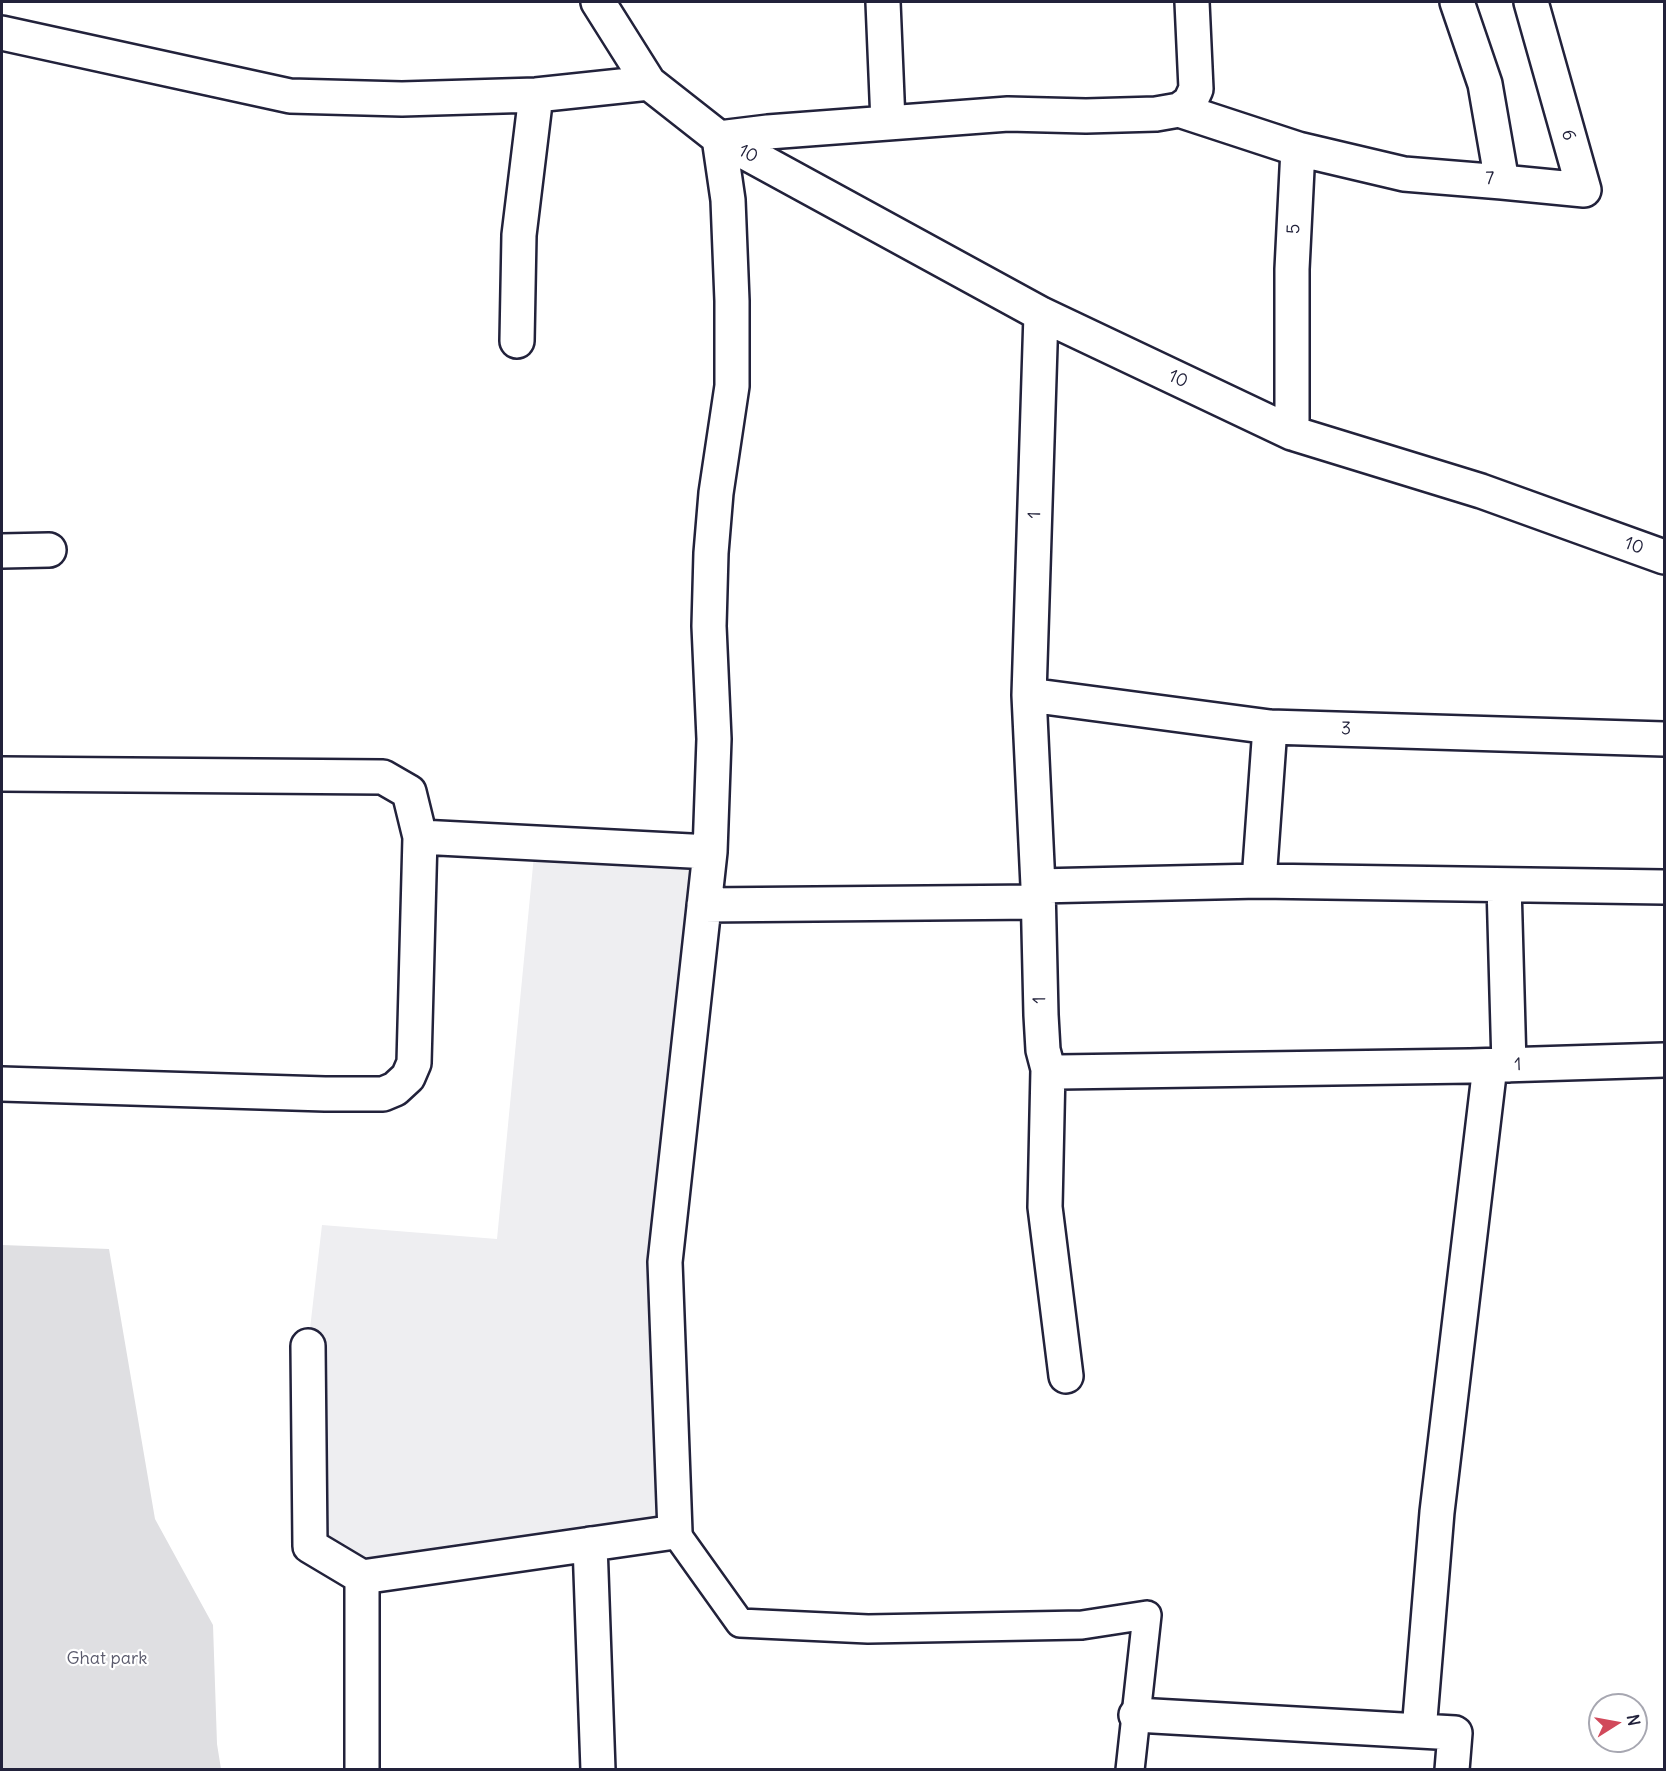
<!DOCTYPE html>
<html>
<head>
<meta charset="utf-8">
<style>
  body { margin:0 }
  #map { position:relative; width:1666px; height:1771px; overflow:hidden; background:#fff; font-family:Delius,sans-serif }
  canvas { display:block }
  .frame { position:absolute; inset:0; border:3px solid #22223b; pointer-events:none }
  .north { position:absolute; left:1588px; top:1693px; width:60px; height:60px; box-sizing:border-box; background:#fff; border:2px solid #a7a7b1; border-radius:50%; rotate:79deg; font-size:16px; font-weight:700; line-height:24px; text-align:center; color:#22223b }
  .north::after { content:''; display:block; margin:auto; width:21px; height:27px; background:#d1495b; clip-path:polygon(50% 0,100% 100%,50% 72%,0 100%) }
</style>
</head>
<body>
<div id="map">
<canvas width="1666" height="1771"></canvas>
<div class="frame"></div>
<div class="north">N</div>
</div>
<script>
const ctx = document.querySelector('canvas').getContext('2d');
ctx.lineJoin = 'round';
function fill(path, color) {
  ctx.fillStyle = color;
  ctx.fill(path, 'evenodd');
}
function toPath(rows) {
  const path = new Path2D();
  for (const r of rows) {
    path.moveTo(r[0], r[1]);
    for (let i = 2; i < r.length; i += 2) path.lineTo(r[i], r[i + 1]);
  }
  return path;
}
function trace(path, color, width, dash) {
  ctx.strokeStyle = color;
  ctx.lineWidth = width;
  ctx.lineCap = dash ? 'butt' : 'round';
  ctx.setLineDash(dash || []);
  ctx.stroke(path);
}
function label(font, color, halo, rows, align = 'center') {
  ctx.font = font + ' Delius,sans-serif';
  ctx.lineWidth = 4.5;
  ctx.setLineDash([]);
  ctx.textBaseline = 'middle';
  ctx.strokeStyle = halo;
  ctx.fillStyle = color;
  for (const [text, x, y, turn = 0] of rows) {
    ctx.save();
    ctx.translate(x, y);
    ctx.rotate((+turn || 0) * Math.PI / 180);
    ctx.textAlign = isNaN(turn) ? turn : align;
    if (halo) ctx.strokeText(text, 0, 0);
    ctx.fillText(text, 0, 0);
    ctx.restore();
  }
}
fill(toPath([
  [535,845,710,852,665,1261,675,1532,362,1577,310,1546,308,1346,322,1225,497,1239]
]), '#eeeef1');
fill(toPath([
  [2,1245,109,1249,155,1519,213,1625,217,1744,221,1769,2,1769]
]), '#dfdfe2');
const pedestrian = toPath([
  [675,1532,740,1623,868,1629,1082,1625,1147,1615,1130,1770]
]);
const minor = toPath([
  [598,2,649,83,719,138,768,132,1008,114,1086,116,1156,114,1179,110,1190,102,1196,89,1192,2],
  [883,2,888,122],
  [2,33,290,96,402,99,536,95,649,83],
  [1179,110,1298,149,1292,269,1292,433],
  [719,138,1041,314,1292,433,1481,491,1664,557],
  [1298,149,1404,174,1502,182,1485,84,1457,2],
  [1502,182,1584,190,1531,2],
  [1041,314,1029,695,1038,886,1041,1015,1043,1050,1048,1069,1059,1072,1470,1066,1664,1060],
  [517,341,519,235,536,95],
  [2,551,49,550],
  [1029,695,1270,727,1664,739],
  [2,774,383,777,409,792,420,837,414,1063,408,1077,395,1089,383,1094,325,1094,2,1084],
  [420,837,710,852],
  [1259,881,1270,727],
  [1504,885,1509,1065],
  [1038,886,1259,881,1664,887],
  [704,905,1038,902],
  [1048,1069,1045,1207,1066,1376],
  [308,1346,310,1546,362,1577,675,1532,665,1262,710,852,714,739,709,626,711,553,716,493,732,386,732,301,728,200,719,138],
  [590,1544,598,1770],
  [362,1577,362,1770],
  [1136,1715,1455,1733,1452,1770],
  [1419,1731,1437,1512,1490,1066]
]);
trace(pedestrian, '#22223b', 32);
trace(minor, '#22223b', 38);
trace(pedestrian, '#fff', 27);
trace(minor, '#fff', 33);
label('18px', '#22223b', '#fff', [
  ["6",1568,135,74],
  ["10",748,154,29],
  ["7",1490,179,-2],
  ["5",1294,229,-88],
  ["10",1178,379,25],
  ["1",1035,515,-88],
  ["10",1634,546,20],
  ["3",1346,729,2],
  ["1",1040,1000,-91],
  ["1",1518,1065,-2]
]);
label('18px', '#5b5b6d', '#fff', [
  ["Ghat park",107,1659]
]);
</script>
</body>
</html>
